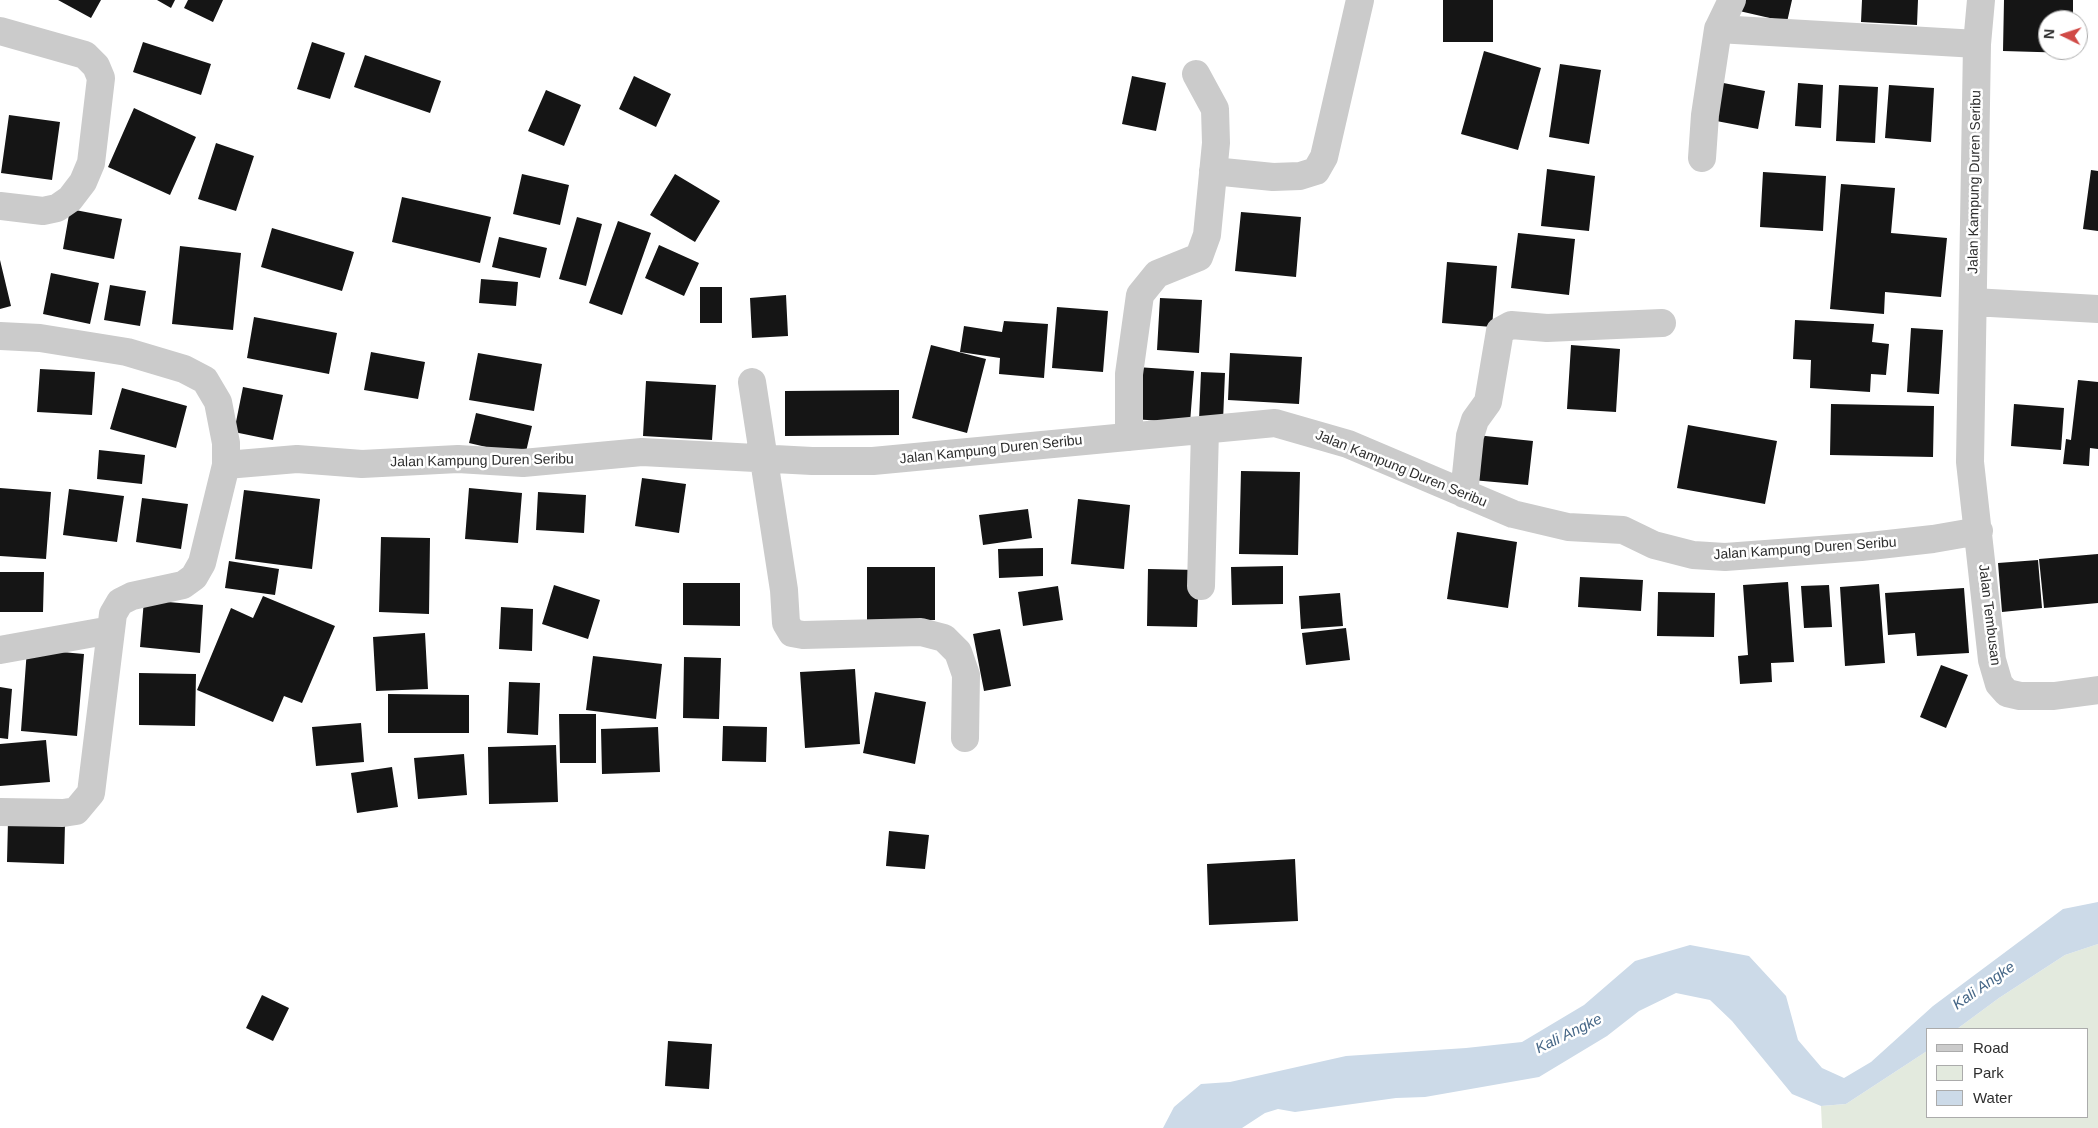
<!DOCTYPE html>
<html>
<head>
<meta charset="utf-8">
<style>
  body { margin:0 }
  #map { position:relative; width:2098px; height:1128px; overflow:hidden; background:#fff; font-family:Helvetica,sans-serif }
  canvas { display:block }
  .legend { position:absolute; left:1926px; top:1028px; width:162px; height:90px; box-sizing:border-box; background:#fff; border:1px solid #ababab; margin:0; padding:6px 9px; list-style:none; font-size:15px; color:#2e2e2e }
  .legend li { display:flex; align-items:center; gap:10px; height:25px }
  .legend b { width:25px; border:1px solid #ababab }
  .north { position:absolute; left:2038px; top:10px; width:50px; height:50px; box-sizing:border-box; background:#fff; border:1px solid #ababab; border-radius:50%; rotate:274deg; font-size:14px; font-weight:700; line-height:20px; text-align:center; color:#2e2e2e }
  .north::after { content:''; display:block; margin:auto; width:18px; height:22px; background:#d04a46; clip-path:polygon(50% 0,100% 100%,50% 72%,0 100%) }
</style>
</head>
<body>
<div id="map">
<canvas width="2098" height="1128"></canvas>
<ul class="legend">
<li><b style="height:6px;background:#cbcbcb"></b>Road</li>
<li><b style="height:14px;background:#e3eade"></b>Park</li>
<li><b style="height:14px;background:#ccdae8"></b>Water</li>
</ul>
<div class="north">N</div>
</div>
<script>
const ctx = document.querySelector('canvas').getContext('2d');
ctx.lineJoin = 'round';
function fill(path, color) {
  ctx.fillStyle = color;
  ctx.fill(path, 'evenodd');
}
function toPath(rows) {
  const path = new Path2D();
  for (const r of rows) {
    path.moveTo(r[0], r[1]);
    for (let i = 2; i < r.length; i += 2) path.lineTo(r[i], r[i + 1]);
  }
  return path;
}
function trace(path, color, width, dash) {
  ctx.strokeStyle = color;
  ctx.lineWidth = width;
  ctx.lineCap = dash ? 'butt' : 'round';
  ctx.setLineDash(dash || []);
  ctx.stroke(path);
}
function label(font, color, halo, rows, align = 'center') {
  ctx.font = font + ' Helvetica,sans-serif';
  ctx.lineWidth = 5;
  ctx.setLineDash([]);
  ctx.textBaseline = 'middle';
  ctx.strokeStyle = halo;
  ctx.fillStyle = color;
  for (const [text, x, y, turn = 0] of rows) {
    ctx.save();
    ctx.translate(x, y);
    ctx.rotate((+turn || 0) * Math.PI / 180);
    ctx.textAlign = isNaN(turn) ? turn : align;
    if (halo) ctx.strokeText(text, 0, 0);
    ctx.fillText(text, 0, 0);
    ctx.restore();
  }
}
fill(toPath([
  [2098,944,2098,1128,1822,1128,1821,1106,1846,1104,1927,1051,1927,1117,2087,1117,2087,1029,1957,1029,1999,998,2065,955]
]), '#e3eade');
fill(toPath([
  [2098,902,2098,944,2065,955,1999,998,1957,1029,1927,1029,1927,1051,1846,1104,1821,1106,1792,1094,1732,1021,1710,1000,1676,993,1639,1011,1607,1036,1539,1077,1425,1097,1396,1098,1295,1112,1278,1109,1265,1113,1242,1128,1163,1128,1174,1107,1201,1084,1230,1082,1346,1056,1466,1048,1522,1042,1584,1005,1635,961,1690,945,1749,956,1786,996,1798,1040,1822,1068,1844,1078,1871,1062,1933,1006,2063,909]
]), '#ccdae8');
fill(toPath([
  [58,0,101,0,91,18],
  [157,0,175,0,171,8],
  [188,0,223,0,213,22,184,8],
  [1443,0,1493,0,1493,42,1443,42],
  [1737,0,1792,0,1787,22,1735,10],
  [1862,0,1918,0,1917,25,1861,22],
  [2004,0,2073,0,2073,20,2048,20,2048,50,2072,50,2072,53,2003,51],
  [143,42,211,64,201,95,133,72],
  [312,42,345,53,330,99,297,89],
  [1484,51,1541,68,1518,150,1461,134],
  [365,55,441,81,430,113,354,87],
  [1560,64,1601,70,1589,144,1549,137],
  [634,76,671,94,656,127,619,109],
  [1132,76,1166,83,1156,131,1122,124],
  [1713,81,1765,91,1758,129,1706,119],
  [1798,83,1823,85,1821,128,1795,126],
  [1839,85,1878,87,1875,143,1836,141],
  [1889,85,1934,88,1931,142,1885,138],
  [546,90,581,105,564,146,528,131],
  [134,108,196,137,170,195,108,167],
  [9,115,60,122,52,180,1,173],
  [216,143,254,156,236,211,198,199],
  [1547,169,1595,176,1589,231,1541,226],
  [2091,170,2098,171,2098,231,2083,229],
  [1763,172,1826,176,1823,231,1760,227],
  [522,174,569,185,560,225,513,214],
  [675,174,720,201,695,242,650,215],
  [1841,184,1895,188,1891,233,1947,238,1941,297,1885,292,1884,314,1830,309],
  [402,197,491,217,480,263,392,242],
  [70,209,122,219,114,259,63,249],
  [1241,212,1301,217,1296,277,1235,271],
  [577,217,602,224,586,286,559,279],
  [618,221,651,233,622,315,589,303],
  [272,228,354,252,342,291,261,267],
  [1518,233,1575,239,1569,295,1511,288],
  [499,237,547,248,540,278,492,267],
  [659,245,699,263,684,296,645,278],
  [180,246,241,253,233,330,172,324],
  [0,260,11,306,0,309],
  [1447,262,1497,266,1492,327,1442,323],
  [51,273,99,283,90,324,43,314],
  [481,279,518,282,516,306,479,303],
  [110,285,146,291,140,326,104,320],
  [700,287,722,287,722,323,700,323],
  [786,295,788,336,752,338,750,298],
  [1160,298,1202,300,1199,353,1157,350],
  [1057,307,1108,311,1103,372,1052,368],
  [254,317,337,333,329,374,247,358],
  [1795,320,1874,324,1872,342,1889,344,1886,375,1871,374,1870,392,1810,388,1811,360,1793,359],
  [1004,321,1048,324,1044,378,999,374,1000,358,960,352,964,326,1002,332],
  [1911,328,1943,330,1939,394,1907,392],
  [931,345,986,359,967,433,912,418],
  [1571,345,1620,349,1616,412,1567,409],
  [371,352,425,362,418,399,364,390],
  [478,353,542,364,534,411,469,400],
  [1230,353,1302,357,1299,404,1228,400],
  [1137,367,1194,371,1190,423,1133,419],
  [40,369,95,372,92,415,37,412],
  [1201,372,1225,373,1223,421,1199,420],
  [2078,380,2098,382,2098,449,2090,448,2089,466,2063,464,2066,439,2071,440],
  [646,381,716,385,712,440,643,436],
  [243,387,283,395,273,440,234,432],
  [122,388,187,406,176,448,110,429],
  [899,390,899,435,785,436,785,391],
  [1831,404,1934,406,1933,457,1830,455],
  [2014,404,2064,408,2061,450,2011,446],
  [476,413,532,426,525,456,469,443],
  [1688,425,1777,441,1765,504,1677,488],
  [1476,435,1533,441,1528,485,1472,480],
  [99,450,145,455,142,484,97,479],
  [1241,471,1300,472,1298,555,1239,554],
  [642,478,686,484,679,533,635,526],
  [0,488,51,492,46,559,0,556],
  [469,488,522,493,518,543,465,539],
  [69,489,124,496,117,542,63,535],
  [244,490,320,499,312,569,235,559],
  [538,492,586,495,584,533,536,530],
  [142,498,188,504,181,549,136,542],
  [1078,499,1130,505,1124,569,1071,564],
  [1028,509,1032,538,983,545,979,515],
  [1457,532,1517,542,1508,608,1447,599],
  [381,537,430,538,429,614,379,612],
  [1043,548,1043,576,999,578,998,549],
  [2098,554,2098,603,2044,608,2039,559],
  [2038,560,2042,608,2002,612,1998,563],
  [229,561,279,569,275,595,225,588],
  [1283,566,1283,604,1232,605,1231,567],
  [867,567,935,567,935,620,867,621],
  [1148,569,1199,570,1197,627,1147,626],
  [0,572,44,572,43,612,0,612],
  [1580,577,1643,580,1641,611,1578,607],
  [1788,582,1794,662,1771,663,1772,682,1740,684,1738,656,1748,655,1743,585],
  [683,583,740,583,740,626,683,625],
  [1879,584,1885,663,1845,666,1840,587],
  [554,585,600,600,588,639,542,624],
  [1829,585,1832,627,1804,628,1801,586],
  [1058,586,1063,620,1023,626,1018,592],
  [1964,588,1969,653,1917,656,1915,633,1888,635,1885,593],
  [1658,592,1715,593,1714,637,1657,636],
  [1340,593,1343,626,1301,629,1299,596],
  [263,596,335,626,302,703,284,696,273,722,197,690,231,608,253,618],
  [144,600,203,605,200,653,140,647],
  [501,607,533,609,532,651,499,649],
  [1346,628,1350,660,1306,665,1302,633],
  [1000,629,1011,686,984,691,973,634],
  [425,633,428,689,376,691,373,637],
  [27,649,84,654,77,736,21,731],
  [593,656,662,664,656,719,586,710],
  [684,657,721,658,719,719,683,718],
  [1941,665,1968,675,1946,728,1920,717],
  [855,669,860,744,805,748,800,672],
  [139,673,196,674,195,726,139,725],
  [509,682,540,683,538,735,507,733],
  [0,687,12,689,8,739,0,738],
  [875,692,926,702,915,764,863,753],
  [388,694,469,695,469,733,388,733],
  [559,714,596,714,596,763,560,763],
  [361,723,364,762,316,766,312,727],
  [723,726,767,727,766,762,722,761],
  [658,727,660,772,602,774,601,729],
  [46,740,50,782,0,786,0,744],
  [556,745,558,802,489,804,488,747],
  [464,754,467,795,418,799,414,758],
  [392,767,398,807,357,813,351,773],
  [8,821,65,823,64,864,7,862],
  [889,831,929,835,925,869,886,866],
  [1295,859,1298,921,1209,925,1207,864],
  [262,995,289,1008,273,1041,246,1028],
  [668,1041,712,1044,709,1089,665,1086]
]), '#151515');
trace(toPath([
  [1981,0,1977,44,1970,462,1992,660,1999,684,2007,693,2020,696,2054,696,2098,690],
  [1718,29,1977,44],
  [0,31,85,55,96,66,101,78,91,163,83,182,70,199,57,208,43,211,0,206],
  [1702,158,1705,115,1718,29,1732,0],
  [1213,171,1273,177,1300,176,1316,171,1324,157,1360,0],
  [1973,302,2098,309],
  [0,336,40,338,127,352,184,369,205,380,218,402,226,443,226,465,297,459,362,464,458,459,523,463,642,452,812,461,873,461,1275,423,1348,444,1513,514,1568,527,1623,530,1654,545,1693,555,1725,557,1861,547,1933,539,1979,531],
  [752,382,784,590,786,623,792,633,803,635,921,632,944,638,958,652,966,675,965,738],
  [1129,437,1129,374,1140,295,1157,274,1199,257,1207,235,1216,143,1215,109,1196,74],
  [1464,494,1470,436,1475,420,1488,402,1500,331,1511,325,1547,328,1662,323],
  [1201,586,1205,430],
  [0,650,111,630],
  [0,812,63,813,76,811,91,793,113,614,120,602,132,596,183,585,194,577,202,563,226,465]
]), '#cbcbcb', 28);
label('14px', '#2e2e2e', '#fff', [
  ["Jalan Kampung Duren Seribu",1975,182,-89],
  ["Jalan Kampung Duren Seribu",991,450,-6],
  ["Jalan Kampung Duren Seribu",482,461,-1],
  ["Jalan Kampung Duren Seribu",1401,469,22],
  ["Jalan Kampung Duren Seribu",1805,549,-4],
  ["Jalan Tembusan",1989,615,83]
]);
label('italic 15px', '#466787', '#fff', [
  ["Kali Angke",1984,986,-35],
  ["Kali Angke",1569,1034,-26]
]);
</script>
</body>
</html>
